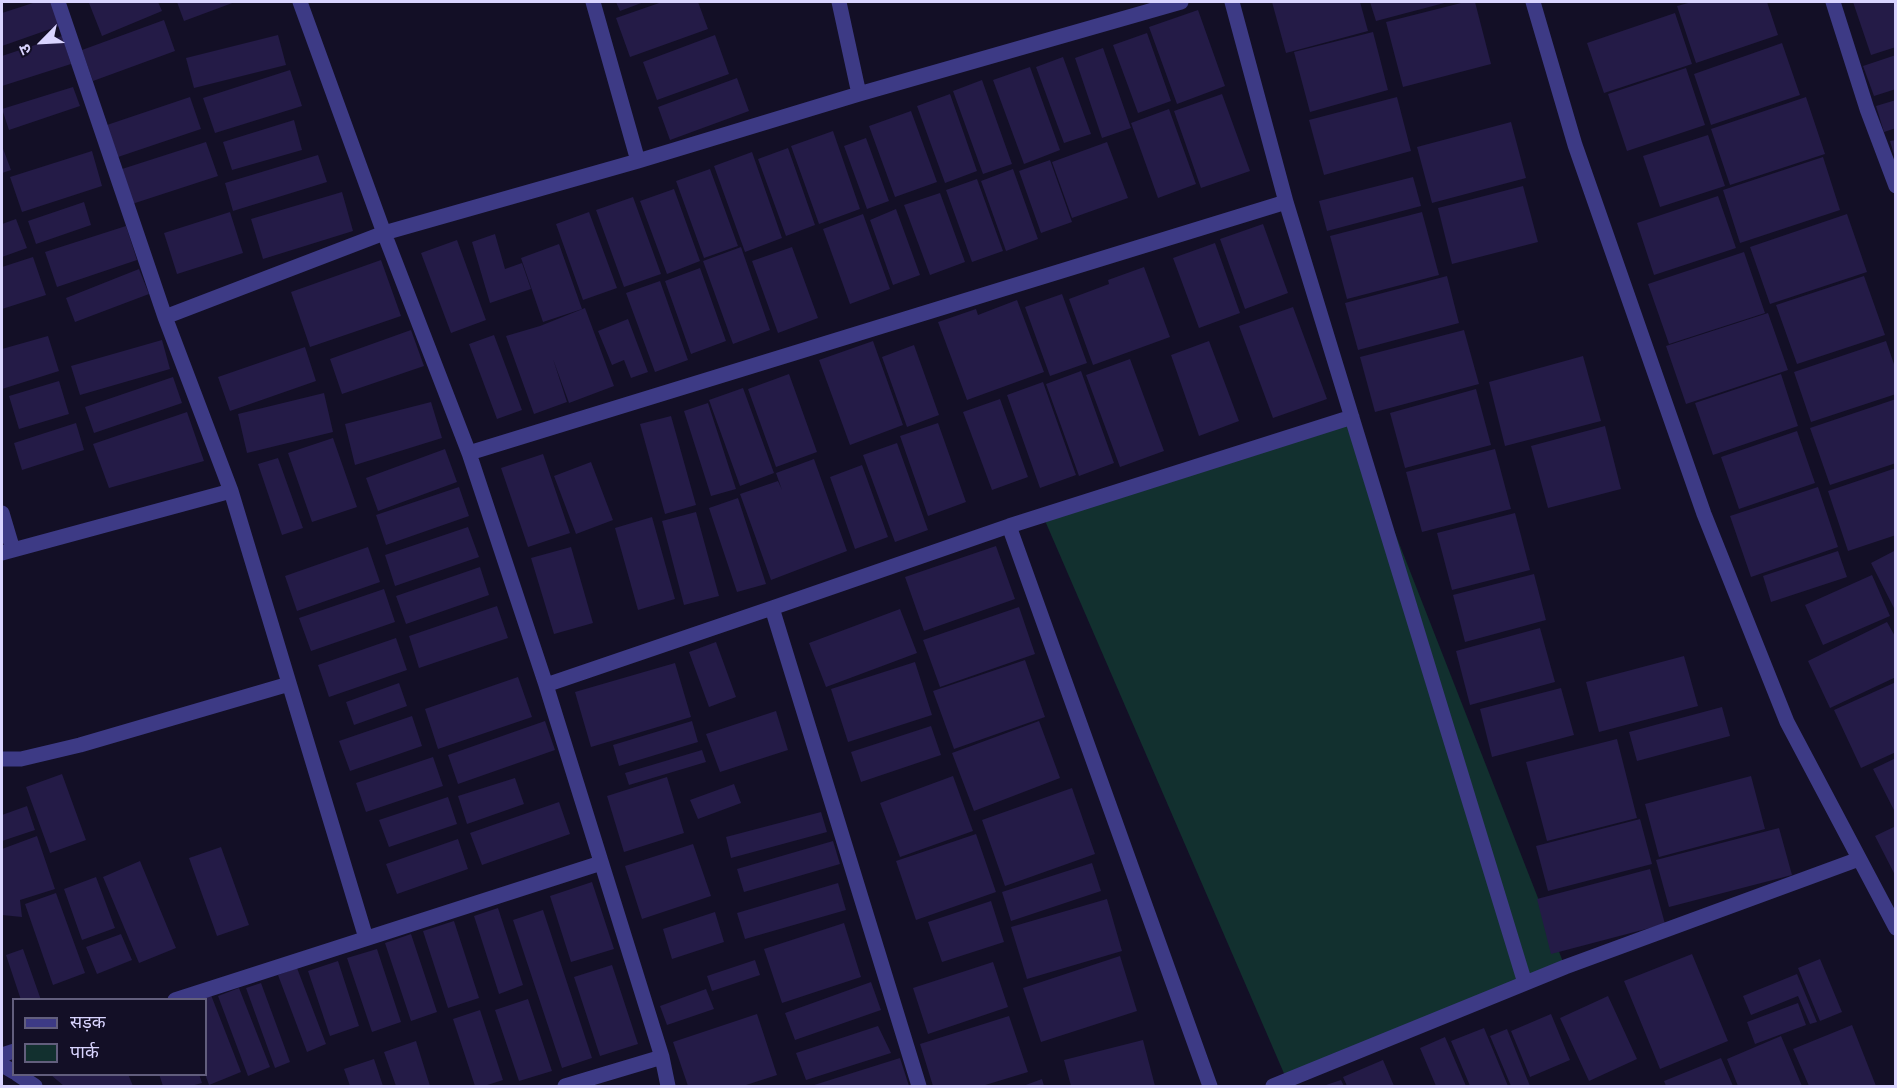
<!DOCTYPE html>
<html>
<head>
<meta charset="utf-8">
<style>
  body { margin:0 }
  #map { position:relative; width:1897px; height:1088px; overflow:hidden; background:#130f26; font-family:"Fira Sans","Noto Sans Devanagari",sans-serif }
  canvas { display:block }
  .frame { position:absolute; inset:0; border:3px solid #d9d4ff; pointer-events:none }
  .legend { position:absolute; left:12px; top:998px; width:195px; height:78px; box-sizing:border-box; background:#130f26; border:2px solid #625e7d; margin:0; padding:8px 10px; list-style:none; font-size:18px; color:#d9d4ff }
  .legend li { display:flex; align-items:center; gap:12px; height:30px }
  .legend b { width:30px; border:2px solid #625e7d }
  .north { position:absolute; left:12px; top:12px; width:60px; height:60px; -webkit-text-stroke:4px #130f26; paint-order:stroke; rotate:246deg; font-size:16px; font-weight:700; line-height:24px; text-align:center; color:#d9d4ff }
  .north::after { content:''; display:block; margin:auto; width:21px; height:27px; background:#d9d4ff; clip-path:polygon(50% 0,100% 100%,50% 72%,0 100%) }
</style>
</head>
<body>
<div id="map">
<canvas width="1897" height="1088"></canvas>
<div class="frame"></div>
<ul class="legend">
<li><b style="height:8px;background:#3d3a85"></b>सड़क</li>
<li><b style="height:16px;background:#12302f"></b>पार्क</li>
</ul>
<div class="north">उ</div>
</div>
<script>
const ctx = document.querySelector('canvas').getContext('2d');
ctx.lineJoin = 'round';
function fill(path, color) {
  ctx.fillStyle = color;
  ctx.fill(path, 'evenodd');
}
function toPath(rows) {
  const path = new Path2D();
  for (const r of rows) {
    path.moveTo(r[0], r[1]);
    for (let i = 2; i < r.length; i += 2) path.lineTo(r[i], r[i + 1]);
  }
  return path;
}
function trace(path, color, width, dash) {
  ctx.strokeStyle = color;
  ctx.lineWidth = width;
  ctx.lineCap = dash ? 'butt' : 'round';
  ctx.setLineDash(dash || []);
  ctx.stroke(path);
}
fill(toPath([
  [1350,418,1565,967,1286,1078,1043,516]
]), '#12302f');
fill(toPath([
  [36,2,51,2,59,26,2,46,2,13],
  [93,2,158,2,162,11,102,36,89,3],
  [177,2,235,2,184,21],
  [616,2,644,2,620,11],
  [662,2,698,2,708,29,630,57,616,18],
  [1272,2,1360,2,1368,31,1286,53],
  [1370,2,1448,2,1376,21],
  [1465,2,1475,2,1491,64,1403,87,1386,22],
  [1692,2,1767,2,1778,35,1696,63,1677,6],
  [1853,2,1896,2,1896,47,1871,55],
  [1198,10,1225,86,1177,104,1149,27],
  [1675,13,1692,64,1604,93,1587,43],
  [164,20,175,51,93,81,82,50],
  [1373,32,1388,90,1310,112,1294,52],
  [1147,33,1171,101,1138,113,1113,45],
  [278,35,286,65,194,88,186,58],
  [715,35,729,74,657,100,643,62],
  [62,36,71,64,2,86,2,56],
  [1782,43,1800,95,1711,125,1694,74],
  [1103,48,1131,128,1102,138,1075,58],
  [1896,55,1896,89,1874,96,1863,66],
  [1063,57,1091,134,1064,143,1036,67],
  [1030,67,1060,150,1024,164,993,80],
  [1686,68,1705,125,1627,151,1608,94],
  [290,70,302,106,215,133,203,98],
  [737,78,749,111,670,140,658,107],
  [982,80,1012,164,983,174,953,91],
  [73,87,80,106,9,130,2,109],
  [950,94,977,171,945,183,917,106],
  [1222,94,1250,171,1201,188,1174,111],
  [190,97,201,129,115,158,104,126],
  [1397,97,1411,151,1324,175,1309,120],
  [1806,97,1825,154,1730,185,1711,129],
  [1896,100,1896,128,1884,132,1876,106],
  [1169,109,1196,184,1158,198,1131,123],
  [911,111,937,182,895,197,869,126],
  [294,120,302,150,232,170,223,142],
  [1511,122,1526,178,1432,203,1417,147],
  [833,131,860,209,819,224,791,146],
  [1708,135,1725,186,1660,207,1643,156],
  [866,138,889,201,867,209,844,146],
  [1896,140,1896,158,1895,158,1890,141],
  [206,142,218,176,132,204,122,169],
  [1107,142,1128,198,1072,218,1052,162],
  [2,146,11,170,2,173],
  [788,148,815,225,786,236,758,159],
  [92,151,102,186,22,212,10,177],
  [752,152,782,238,745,252,714,166],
  [318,155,327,182,233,211,225,183],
  [1823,157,1840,210,1740,243,1723,190],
  [1050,160,1072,222,1041,233,1019,171],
  [710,169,738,246,704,258,676,181],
  [1013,169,1038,239,1006,251,981,181],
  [1413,177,1421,206,1327,231,1319,201],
  [977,179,1003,251,972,262,946,190],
  [1523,186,1538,242,1452,264,1438,208],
  [674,189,700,261,667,274,640,201],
  [342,192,353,231,263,259,251,219],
  [940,193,965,262,930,275,904,205],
  [1718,196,1736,248,1654,275,1637,223],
  [633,197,661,274,624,287,596,210],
  [84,202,91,225,36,244,28,221],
  [896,209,920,275,893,285,870,220],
  [230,212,243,253,177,274,164,233],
  [589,212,617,288,583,300,556,224],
  [1422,212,1439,275,1347,299,1330,236],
  [863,214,890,289,850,304,823,229],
  [1847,214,1867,272,1770,304,1750,247],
  [16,219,27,248,2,257,2,224],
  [1263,224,1288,293,1245,309,1220,239],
  [126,226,137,260,57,287,45,252],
  [495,234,505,269,522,263,531,289,490,303,472,242],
  [457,240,486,320,451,333,421,253],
  [1215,243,1240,313,1199,328,1173,258],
  [559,244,582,309,543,322,521,258],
  [741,247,770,330,733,344,703,261],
  [792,247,818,318,778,333,752,261],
  [1744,252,1765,313,1669,344,1648,284],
  [33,257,46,295,2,309,2,267],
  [381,260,401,316,310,347,291,292],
  [1144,267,1170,337,1093,365,1069,299,1109,284,1108,280],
  [700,268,726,341,691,354,665,281],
  [139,269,149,294,75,322,66,298],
  [1447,276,1459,323,1358,350,1345,303],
  [1864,276,1885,335,1797,364,1776,305],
  [660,281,688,360,655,372,626,293],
  [1062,294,1087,363,1050,376,1025,307],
  [1017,300,1044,372,967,400,938,322,976,309,978,315],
  [1293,307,1327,399,1273,418,1239,326],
  [585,308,614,386,569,403,553,359,567,402,534,414,506,336,540,326],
  [1768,313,1788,370,1686,404,1666,346],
  [628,319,648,372,631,378,624,360,612,365,598,331],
  [411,330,424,366,342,394,330,359],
  [1464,330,1479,384,1375,412,1360,357],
  [494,335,522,410,497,419,469,344],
  [48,336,59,371,2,389,2,349],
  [162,340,170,369,80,395,71,366],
  [873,341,903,425,850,445,819,360],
  [1209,341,1239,421,1199,436,1171,355],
  [1886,341,1896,370,1896,394,1811,422,1794,372],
  [914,345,939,415,907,427,882,357],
  [305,347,316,381,230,411,218,377],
  [1583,356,1601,421,1505,446,1489,382],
  [1130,359,1164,451,1120,467,1086,375],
  [1081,371,1114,463,1079,476,1046,384],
  [789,374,817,452,776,467,748,389],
  [1781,374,1798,426,1713,455,1695,403],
  [173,377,182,403,94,433,85,407],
  [59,381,69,414,19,429,9,396],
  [1043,382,1076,475,1040,488,1007,395],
  [743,388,774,473,740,486,709,400],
  [1476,389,1491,445,1405,468,1390,413],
  [324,393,333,432,247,453,238,414],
  [1000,399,1028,477,992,490,963,412],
  [1896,399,1896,463,1830,485,1810,428],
  [431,402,442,438,355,465,345,424],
  [708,403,736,489,711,496,684,411],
  [187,412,204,461,109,488,93,444],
  [671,416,696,505,665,514,640,424],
  [76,423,84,450,22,470,14,443],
  [938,423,966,502,928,516,900,436],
  [1605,426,1621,489,1548,508,1531,446],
  [1797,431,1815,483,1739,509,1721,457],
  [333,438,357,507,312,522,288,453],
  [897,443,928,530,895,542,863,455],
  [445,449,457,482,378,511,366,478],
  [1495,449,1511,509,1422,532,1406,472],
  [543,454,570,533,528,547,501,468],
  [278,458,303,528,282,535,258,464],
  [814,459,847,551,771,580,740,494,778,481,782,490,776,473],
  [591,462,613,520,576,534,554,476],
  [862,465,888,537,855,549,830,477],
  [1896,468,1896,535,1848,551,1828,491],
  [459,487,469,516,386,545,376,515],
  [1818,487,1838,547,1751,577,1730,516],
  [738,498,766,584,737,592,709,508],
  [696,512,719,596,684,605,662,521],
  [1515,513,1530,570,1452,590,1437,533],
  [652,517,675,599,638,610,615,528],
  [468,527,479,557,395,586,385,555],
  [996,546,1015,599,924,631,905,577],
  [368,547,380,582,297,611,285,576],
  [571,547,593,623,554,634,531,558],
  [1896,550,1896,612,1871,563],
  [1838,551,1847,577,1771,602,1763,576],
  [480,567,489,595,406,624,396,596],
  [1534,574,1546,620,1465,642,1453,595],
  [1872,575,1890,616,1823,645,1805,605],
  [384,589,395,622,311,651,299,618],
  [497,606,508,638,419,668,409,636],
  [1019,607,1035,654,940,687,923,640],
  [900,609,917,653,826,687,809,643],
  [1887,622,1896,638,1896,677,1830,708,1808,661],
  [1540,628,1555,682,1470,705,1456,651],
  [396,638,407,670,329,697,318,665],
  [716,642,736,697,709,707,689,652],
  [1684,656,1698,706,1599,732,1586,682],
  [1025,660,1045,717,954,749,933,691],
  [915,662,932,715,848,742,831,689],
  [675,663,691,717,591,747,575,692],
  [518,677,532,717,438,749,425,709],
  [1896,682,1896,752,1861,768,1834,710],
  [399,683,407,706,354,725,346,702],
  [1561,688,1574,735,1492,757,1480,709],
  [1722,707,1730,736,1637,761,1629,732],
  [776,711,788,750,720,772,706,734],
  [412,716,422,746,350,771,339,741],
  [545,721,555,750,458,784,448,755],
  [692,721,698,742,619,766,613,745],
  [1039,721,1060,778,974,811,952,753],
  [931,726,941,755,861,782,851,752],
  [1617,739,1637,818,1547,841,1526,762],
  [702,750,706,762,629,785,625,773],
  [433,757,443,786,366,812,356,783],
  [1896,758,1896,814,1873,769],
  [62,774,86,840,50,853,26,787],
  [953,776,973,831,900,857,880,803],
  [1751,776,1765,829,1659,857,1645,804],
  [667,777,684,833,624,852,607,796],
  [515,778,524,804,467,824,458,796],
  [734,784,741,803,698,819,690,800],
  [1072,788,1095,854,1005,886,982,820],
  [448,797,457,824,389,847,379,820],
  [559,802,570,834,482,865,470,833],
  [27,806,35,830,2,841,2,815],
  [821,812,827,832,731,858,726,837],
  [1640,819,1652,864,1548,891,1536,846],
  [1896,826,1896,877,1875,836],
  [1779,828,1792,875,1669,907,1656,860],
  [976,834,996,892,916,920,896,861],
  [37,836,55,889,20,900,22,917,2,915,2,849],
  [458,839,468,869,397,894,386,864],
  [833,841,840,864,744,892,737,869],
  [693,844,711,896,642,919,625,866],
  [221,847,249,925,217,936,189,858],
  [140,861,176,948,139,963,103,877],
  [1092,863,1101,891,1011,921,1002,892],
  [1650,869,1665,924,1551,954,1537,899],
  [96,877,115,928,82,940,64,889],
  [592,882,614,949,571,962,550,896],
  [838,883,846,910,745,939,737,913],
  [56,893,85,973,53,985,25,904],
  [1107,899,1122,951,1027,979,1011,927],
  [991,901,1004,942,942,962,928,922],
  [498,908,523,985,499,994,474,916],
  [543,910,592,1058,562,1068,513,920],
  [715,912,724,942,672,959,663,929],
  [454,921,479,998,448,1008,423,931],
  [844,923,861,977,782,1003,764,949],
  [121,934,132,960,97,974,86,947],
  [411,934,437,1012,411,1021,385,943],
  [23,949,41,1000,21,1000,6,955],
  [377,949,401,1022,372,1032,347,958],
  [1692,954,1728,1041,1660,1069,1624,981],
  [1120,956,1137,1011,1041,1042,1023,988],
  [1820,959,1842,1012,1820,1021,1798,968],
  [755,960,760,975,712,991,707,976],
  [338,961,359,1026,330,1036,308,971],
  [993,962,1008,1007,928,1034,913,988],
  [612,965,638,1044,600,1056,574,977],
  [297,968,326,1044,307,1052,278,975],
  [1797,974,1817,1022,1810,1024,1798,996,1751,1015,1743,996],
  [871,982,881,1010,795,1040,785,1013],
  [261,983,290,1062,275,1068,246,988],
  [239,988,270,1067,248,1076,218,996],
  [706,989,714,1009,667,1025,660,1006],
  [211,995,241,1072,209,1085,205,1074,206,1000,200,1000],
  [1608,996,1637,1059,1589,1081,1560,1018],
  [528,999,552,1071,519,1081,495,1010],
  [1798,1003,1806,1025,1755,1044,1747,1022],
  [480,1010,503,1080,484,1086,475,1086,453,1019],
  [757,1014,777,1075,743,1086,688,1086,673,1042],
  [1551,1014,1570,1060,1530,1077,1511,1031],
  [1009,1016,1028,1072,982,1086,933,1086,920,1044],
  [1852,1025,1876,1086,1809,1086,1793,1049],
  [878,1026,891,1053,806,1080,796,1053],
  [1484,1028,1508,1086,1470,1086,1451,1041],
  [1507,1029,1530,1086,1511,1086,1490,1036],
  [1781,1036,1802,1086,1738,1086,1727,1059],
  [1445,1037,1466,1086,1436,1086,1420,1048],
  [1143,1040,1155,1086,1071,1086,1064,1060],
  [416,1041,430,1086,396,1086,384,1052],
  [900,1058,909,1086,811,1086],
  [1721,1058,1733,1086,1666,1086,1664,1081],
  [374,1059,383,1086,350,1086,344,1069],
  [1383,1060,1394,1086,1347,1086,1343,1077],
  [128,1074,133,1086,64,1086,51,1075],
  [159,1074,199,1074,202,1083,191,1086,163,1086],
  [1042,1079,1044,1086,1023,1086],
  [1341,1080,1344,1086,1323,1086]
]), '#241b47');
trace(toPath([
  [58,2,165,317,231,491,366,938],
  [300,2,384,233,469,453,546,685],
  [593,2,638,161],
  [839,2,859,94],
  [1533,2,1575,145,1704,514,1787,722,1896,928],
  [1833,2,1867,109,1896,186],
  [1286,202,1525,983],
  [165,317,384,233,638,161,859,94,1181,2],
  [469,453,1286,202,1232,2],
  [2,513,13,550],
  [1009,526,1210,1086],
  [2,553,231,491],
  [2,759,21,759,80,745,289,684],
  [175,1000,601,863],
  [2,1055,14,1051],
  [2,1065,14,1072],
  [17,1074,35,1086],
  [565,1086,662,1057],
  [668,1086,662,1057,546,685,772,608],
  [919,1086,772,608,1009,526,1352,417],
  [1273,1086,1565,967,1859,859]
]), '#3d3a85', 15);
</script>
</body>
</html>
